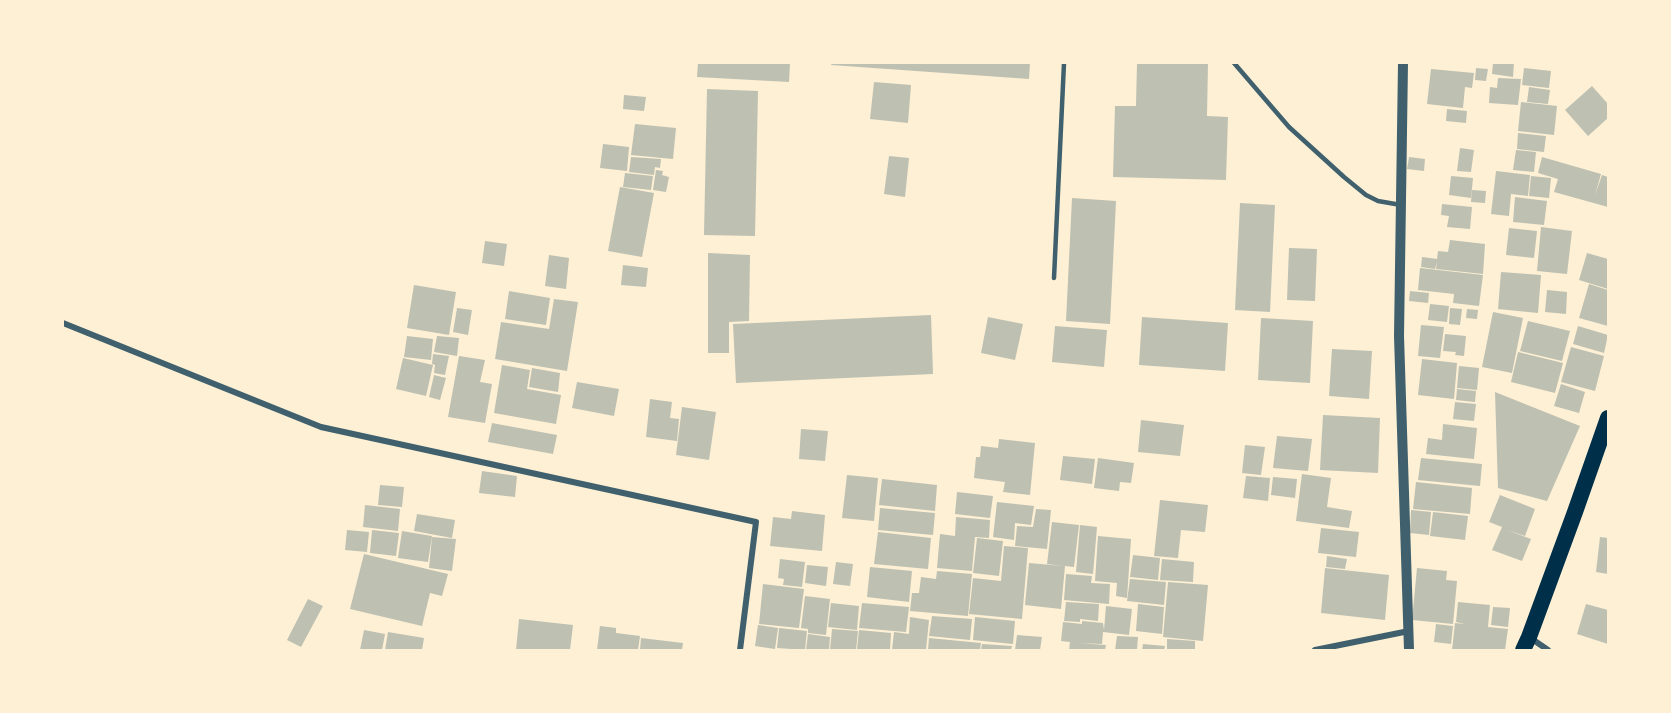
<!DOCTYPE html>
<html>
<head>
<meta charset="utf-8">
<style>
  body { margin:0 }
  #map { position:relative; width:1671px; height:713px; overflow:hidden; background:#fdf0d5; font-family:"Zilla Slab",serif }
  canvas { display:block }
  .frame { position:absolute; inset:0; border:64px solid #fdf0d5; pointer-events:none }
</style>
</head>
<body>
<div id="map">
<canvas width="1671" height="713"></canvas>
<div class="frame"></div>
</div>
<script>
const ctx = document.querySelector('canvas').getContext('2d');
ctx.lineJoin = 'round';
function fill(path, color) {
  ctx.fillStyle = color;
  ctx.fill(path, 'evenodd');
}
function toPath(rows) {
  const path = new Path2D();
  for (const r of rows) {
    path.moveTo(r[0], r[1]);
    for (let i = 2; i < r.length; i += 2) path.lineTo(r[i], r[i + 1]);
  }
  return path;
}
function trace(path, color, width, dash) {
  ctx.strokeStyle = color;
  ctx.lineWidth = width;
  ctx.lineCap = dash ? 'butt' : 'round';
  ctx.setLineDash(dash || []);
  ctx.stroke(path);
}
fill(toPath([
  [698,63,790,63,789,82,697,77],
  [832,63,1030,63,1029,79,831,65],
  [1137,63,1208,63,1207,116,1228,117,1226,180,1113,177,1115,106,1136,106],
  [1493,63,1514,63,1513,77,1492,74],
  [1476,68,1488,69,1486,81,1475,80],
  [1524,68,1551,71,1549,88,1522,85],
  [1431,69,1474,73,1472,88,1465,87,1463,108,1427,104],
  [1498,78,1521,79,1518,105,1489,103,1490,87,1497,88],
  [874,82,911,85,908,123,870,119],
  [1592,86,1608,104,1608,118,1588,136,1565,110],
  [1529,87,1550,90,1548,104,1527,102],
  [707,89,758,91,755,236,704,235],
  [624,95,646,97,644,111,623,109],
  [1521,102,1557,106,1554,135,1518,131],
  [1447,109,1467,111,1466,123,1446,121],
  [635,124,676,128,673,159,631,155],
  [1518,133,1546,136,1544,152,1517,149],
  [603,144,629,147,627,171,600,168],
  [1460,148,1474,150,1471,172,1457,171],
  [1516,150,1536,152,1534,172,1513,170],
  [889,156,909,158,905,197,884,194],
  [631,157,661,159,660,168,655,167,654,175,629,172],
  [1409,157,1425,159,1424,171,1407,169],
  [1542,157,1601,174,1595,195,1602,175,1608,177,1608,207,1554,192,1558,179,1538,173],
  [656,170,663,171,662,175,669,177,666,192,653,190],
  [1496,171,1530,175,1528,196,1511,194,1509,216,1491,214],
  [625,173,653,176,651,190,623,187],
  [1451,176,1473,178,1471,198,1449,195],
  [1531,176,1551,178,1549,198,1529,196],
  [620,187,654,193,642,257,608,251],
  [1472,190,1486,191,1485,203,1471,202],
  [1515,197,1547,201,1544,225,1513,222],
  [1072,198,1116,201,1110,324,1066,321],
  [1240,203,1275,205,1270,312,1235,310],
  [1442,204,1472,207,1470,229,1447,227,1449,216,1441,215],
  [1541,227,1572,231,1567,274,1537,271],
  [1509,228,1537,231,1534,258,1506,255],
  [1450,240,1485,244,1483,274,1436,269,1437,262,1435,269,1421,267,1422,257,1437,259,1438,251,1448,252],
  [485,241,507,244,504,266,482,263],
  [1289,248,1317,249,1315,301,1287,300],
  [708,253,750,255,749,321,729,322,729,353,708,353],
  [1587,253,1608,259,1608,289,1579,280],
  [549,255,569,258,566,289,545,286],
  [623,265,648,268,646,287,621,285],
  [1420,268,1483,275,1479,306,1453,303,1454,294,1418,290],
  [1501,272,1541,275,1538,313,1498,309],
  [1589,284,1608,290,1608,326,1579,318],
  [414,285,456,292,449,335,407,328],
  [1547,290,1567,292,1566,314,1545,312],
  [509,291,550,298,546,325,505,319],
  [1410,291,1429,293,1428,303,1409,301],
  [554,299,578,302,567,371,495,359,501,322,549,329],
  [1430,304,1449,306,1447,322,1428,320],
  [457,308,472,310,468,335,453,332],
  [1450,308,1462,309,1460,325,1449,324],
  [1467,309,1478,310,1477,319,1466,318],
  [1493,312,1523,318,1512,373,1482,367],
  [931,315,933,374,736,383,733,324],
  [988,317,1023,324,1015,360,981,353],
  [1142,317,1228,323,1225,371,1139,365],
  [1261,318,1313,321,1310,383,1258,380],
  [1528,321,1570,331,1562,361,1520,351],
  [1421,325,1444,327,1440,358,1418,356],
  [1055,326,1107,330,1104,367,1052,362],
  [1578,326,1608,335,1604,353,1573,344],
  [1445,334,1466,336,1464,356,1455,355,1456,352,1443,351],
  [407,336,433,339,431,360,404,357],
  [437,336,459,338,457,356,434,352],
  [1571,347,1604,356,1595,391,1561,382],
  [1332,349,1372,351,1369,399,1329,396],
  [1518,352,1563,363,1555,393,1511,382],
  [433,354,449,356,445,375,434,373,435,365,432,364],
  [459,356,485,360,480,382,492,384,485,423,448,417],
  [403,358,433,365,426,396,396,389],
  [1422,359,1457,363,1454,399,1418,395],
  [502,365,530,370,527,389,561,395,556,424,494,413],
  [1459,366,1479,368,1477,390,1457,388],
  [532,368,560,373,558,392,529,387],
  [434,375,446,378,440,400,429,397],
  [577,382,619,389,614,416,572,408],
  [1561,384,1585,392,1579,413,1554,406],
  [1457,389,1476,391,1475,402,1456,400],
  [1495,392,1580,426,1547,501,1498,488],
  [650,399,672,402,670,418,679,419,677,441,646,437],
  [1455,402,1476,404,1474,421,1453,419],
  [682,407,716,412,709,460,676,455],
  [1323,415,1380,418,1378,473,1320,470],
  [1141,420,1184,425,1180,456,1138,452],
  [492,423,557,435,553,454,488,442],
  [1443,424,1477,428,1474,459,1426,454,1428,438,1442,440],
  [801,429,828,431,825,461,799,459],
  [1277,436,1312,439,1308,471,1273,468],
  [999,439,1035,443,1030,495,1003,492,1005,482,974,478,976,457,980,457,981,446,998,448],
  [1245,445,1265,447,1261,475,1242,473],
  [1063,456,1095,459,1092,484,1060,480],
  [1098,458,1134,463,1131,483,1120,482,1119,491,1094,488],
  [1421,458,1482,464,1480,486,1418,480],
  [482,471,517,476,515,497,479,493],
  [1302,474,1331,478,1327,507,1352,511,1349,528,1296,521],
  [847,475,878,478,874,521,842,518],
  [1246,476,1270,478,1268,501,1243,498],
  [1273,477,1297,479,1295,498,1271,495],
  [882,479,937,485,935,511,879,505],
  [1416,482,1472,488,1470,514,1413,509],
  [380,485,404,487,402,507,378,505],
  [957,492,993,496,990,518,955,514],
  [1500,495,1535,509,1525,536,1507,530,1531,539,1522,561,1492,550,1502,527,1489,522],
  [1160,500,1208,505,1205,532,1181,530,1178,558,1154,556],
  [997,502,1034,506,1031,525,1015,523,1014,540,993,537],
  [365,505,400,509,398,531,363,527],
  [880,508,935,513,933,535,878,530],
  [1036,509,1051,510,1047,549,1015,546,1017,526,1033,527],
  [1411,510,1431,512,1429,535,1410,533],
  [792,511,825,515,822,551,770,546,773,517,791,519],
  [1433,512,1468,516,1465,540,1430,536],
  [417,514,455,520,452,538,414,531],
  [956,517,990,520,989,538,975,537,972,571,937,568,940,534,955,536],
  [1052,522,1079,525,1074,567,1065,566,1061,609,1025,605,1029,563,1063,566,1047,564],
  [1080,525,1097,527,1093,574,1076,572],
  [1321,528,1359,532,1356,557,1318,553],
  [347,530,369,532,367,552,345,550],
  [372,530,399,533,396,556,370,553],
  [402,531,432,536,428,562,398,558],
  [878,532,931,538,928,569,874,564],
  [1098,536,1131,539,1127,598,1116,596,1117,583,1095,581],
  [432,537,456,539,452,571,429,568],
  [1600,537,1608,538,1608,574,1596,572],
  [977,538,1003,541,999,576,973,573],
  [1004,546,1028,548,1022,619,969,614,973,578,1001,581],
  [364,554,448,574,442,596,430,593,422,626,350,609],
  [1133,555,1160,558,1158,580,1130,577],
  [1327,556,1347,559,1345,569,1326,567],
  [780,559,805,562,802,587,783,585,784,579,778,578],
  [1162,559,1194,562,1193,582,1160,580],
  [836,562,853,564,850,586,833,584],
  [807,565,828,567,826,586,805,583],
  [870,567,912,571,909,602,867,597],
  [1325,568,1389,575,1385,620,1321,613],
  [1417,568,1447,571,1446,580,1457,581,1453,624,1412,620],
  [937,571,972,574,968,616,910,611,912,593,919,593,921,577,936,579],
  [1066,574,1092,576,1091,583,1110,584,1109,604,1064,600],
  [1130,579,1166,582,1164,605,1127,601],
  [1168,582,1208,585,1203,641,1163,637],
  [763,584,804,589,799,628,759,624],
  [805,596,830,599,826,635,808,633,808,629,801,628],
  [308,599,323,606,301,647,287,640],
  [1066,602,1099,604,1098,621,1080,619,1080,622,1064,621],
  [1458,602,1490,605,1488,627,1508,629,1505,650,1452,650,1455,623,1465,624,1456,622],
  [831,603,859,606,857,630,828,627],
  [862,603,909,607,906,632,859,628],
  [1138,604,1164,607,1162,634,1136,631],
  [1586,604,1608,610,1608,644,1577,634],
  [1106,606,1132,609,1129,635,1103,632,1102,644,1078,643,1106,645,1105,650,1069,650,1070,642,1061,641,1063,622,1082,624,1082,621,1103,623,1104,630],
  [1493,607,1510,608,1508,627,1491,625],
  [932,616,972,619,970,640,929,636],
  [910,617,929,620,926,650,892,650,894,632,909,634],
  [975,617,1015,621,1013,644,973,640],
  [519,619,573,625,570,650,516,650],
  [1436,624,1453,626,1451,644,1434,642],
  [758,625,778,628,775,649,755,646],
  [600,626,616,628,616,633,640,636,638,650,597,650],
  [779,628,807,631,805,650,777,648],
  [832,629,858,631,856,650,830,650],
  [364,630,385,634,382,650,360,650],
  [859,630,891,633,890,650,857,649],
  [388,632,424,638,422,650,385,650],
  [808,634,830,637,829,650,806,650],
  [1017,635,1042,637,1040,650,1015,650],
  [1117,636,1138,637,1137,650,1115,650],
  [641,638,683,643,682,650,640,650],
  [929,638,981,643,980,650,928,650],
  [1167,639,1195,641,1195,650,1167,650],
  [982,644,1012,646,1011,650,981,650],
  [1143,644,1165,646,1164,650,1142,650]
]), '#bec0b2');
trace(toPath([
  [1234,63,1289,127,1344,177,1366,195,1378,201,1401,205],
  [1054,278,1064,63]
]), '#3f606c', 4.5);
trace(toPath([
  [63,323,321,427,756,522,740,650],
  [1529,637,1548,650],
  [1315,650,1409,631]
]), '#3f606c', 6);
trace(toPath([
  [1403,63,1399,336,1409,650]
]), '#3f606c', 10);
trace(toPath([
  [1523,650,1529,637,1575,512,1608,418]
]), '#003049', 16);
</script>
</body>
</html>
